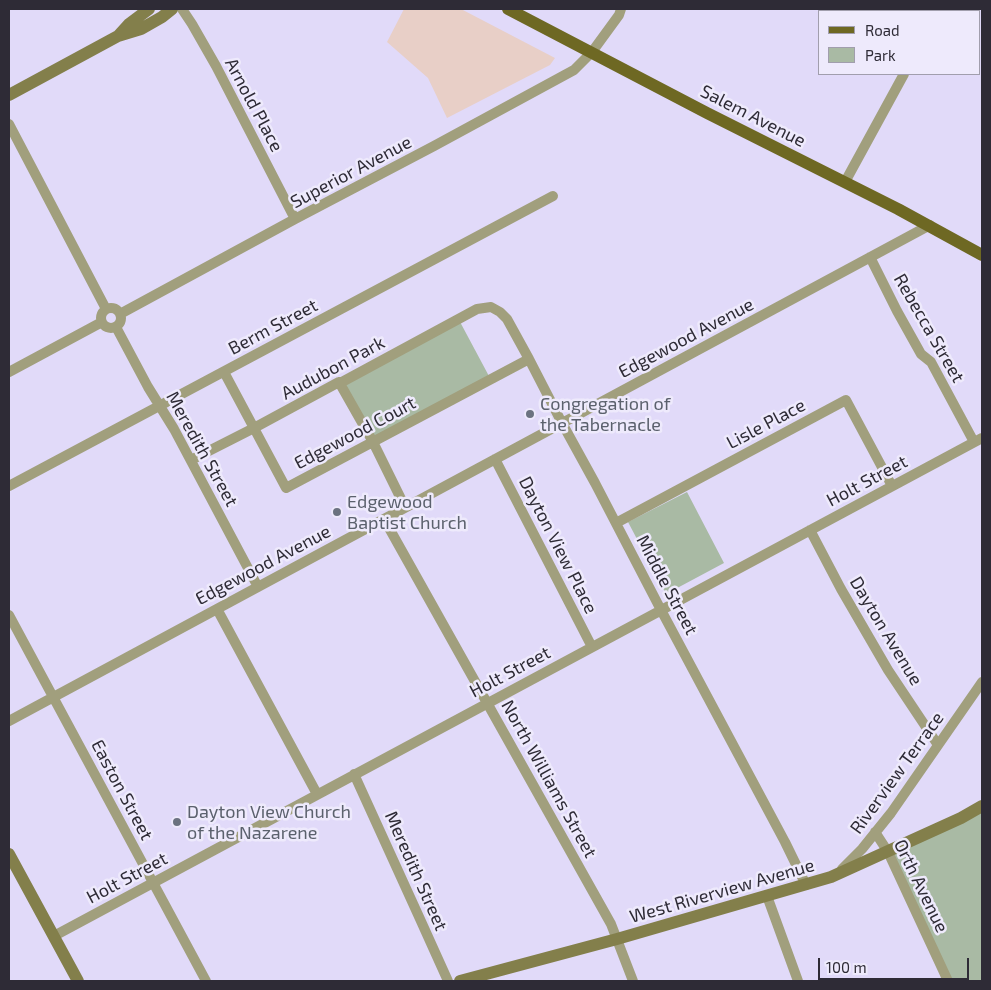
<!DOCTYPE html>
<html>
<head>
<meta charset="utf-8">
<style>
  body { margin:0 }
  #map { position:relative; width:991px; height:990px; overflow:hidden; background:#e1daf9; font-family:"Exo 2",sans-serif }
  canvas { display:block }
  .frame { position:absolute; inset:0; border:10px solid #2e2b36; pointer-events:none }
  .legend { position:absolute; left:818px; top:10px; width:162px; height:65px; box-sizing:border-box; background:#eeeafc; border:1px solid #a19ead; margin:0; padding:6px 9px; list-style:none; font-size:15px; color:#2e2b36 }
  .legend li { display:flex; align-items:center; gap:10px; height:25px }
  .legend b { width:25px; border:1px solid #a19ead }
  .scale { position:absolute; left:818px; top:958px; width:151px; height:22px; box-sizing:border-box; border:2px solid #2e2b36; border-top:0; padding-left:6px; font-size:15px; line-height:18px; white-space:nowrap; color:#2e2b36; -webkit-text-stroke:4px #eeeafc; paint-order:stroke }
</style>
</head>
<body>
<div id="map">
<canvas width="991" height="990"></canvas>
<div class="frame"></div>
<ul class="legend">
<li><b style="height:6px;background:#6e6823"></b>Road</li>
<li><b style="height:14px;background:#a9baa4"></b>Park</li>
</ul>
<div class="scale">100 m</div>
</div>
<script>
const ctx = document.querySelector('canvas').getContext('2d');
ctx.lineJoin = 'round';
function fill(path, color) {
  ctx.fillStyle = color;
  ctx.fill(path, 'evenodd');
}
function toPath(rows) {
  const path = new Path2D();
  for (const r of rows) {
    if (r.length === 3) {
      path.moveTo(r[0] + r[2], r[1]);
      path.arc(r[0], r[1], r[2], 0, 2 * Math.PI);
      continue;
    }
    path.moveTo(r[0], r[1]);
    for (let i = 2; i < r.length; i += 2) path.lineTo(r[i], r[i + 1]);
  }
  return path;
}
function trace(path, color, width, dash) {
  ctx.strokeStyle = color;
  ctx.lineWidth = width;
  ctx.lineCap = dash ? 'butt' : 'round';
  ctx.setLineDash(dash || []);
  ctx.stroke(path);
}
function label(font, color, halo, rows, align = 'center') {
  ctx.font = font + ' "Exo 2",sans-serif';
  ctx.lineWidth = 5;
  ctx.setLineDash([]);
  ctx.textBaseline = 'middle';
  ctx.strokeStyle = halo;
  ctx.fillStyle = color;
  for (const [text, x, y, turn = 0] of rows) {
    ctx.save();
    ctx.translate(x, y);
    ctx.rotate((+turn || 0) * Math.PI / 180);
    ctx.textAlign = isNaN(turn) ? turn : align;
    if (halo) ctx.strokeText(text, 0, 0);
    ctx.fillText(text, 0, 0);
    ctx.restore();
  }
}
fill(toPath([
  [404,9,461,9,555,58,550,65,447,118,428,78,387,42]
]), '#e8cfc7');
fill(toPath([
  [459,320,490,378,374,440,342,382],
  [687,492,724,563,666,594,628,522],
  [982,806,982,981,948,981,888,852]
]), '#a9baa4');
trace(toPath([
  [182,9,192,24,216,66,295,219],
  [938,11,939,9],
  [9,124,106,309],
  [845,182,904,74],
  [870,257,897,311,921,354,931,362,974,442],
  [111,318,10],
  [120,314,295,219,434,146,574,70,592,52,619,15,621,9],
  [116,327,148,387,174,429,258,587],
  [9,372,102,322],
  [224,372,286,488,529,359],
  [339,382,373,442,405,507],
  [495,459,592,647],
  [191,460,254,428,339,382,342,382,477,309,491,307,500,312,507,319,529,359,562,423,595,483,661,610,785,842,806,885],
  [9,486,553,196],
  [384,519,611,924,633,981],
  [616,523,846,400,892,486],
  [810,530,841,589,888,670,938,745],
  [217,609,317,794],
  [9,615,206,981],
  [9,721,930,225],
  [354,774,420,919,448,981],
  [875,832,888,852,948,981],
  [842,869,862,849,891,813,982,682],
  [767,896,798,981],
  [54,936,982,438]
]), '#a19f7d', 10);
trace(toPath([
  [119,35,129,24,149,9],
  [9,95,118,36,141,29,162,17,172,9],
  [9,854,78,981],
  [460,981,617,939,831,877,961,818,982,806]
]), '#837f4b', 12);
trace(toPath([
  [508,9,707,113,898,209,982,255]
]), '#6e6823', 12);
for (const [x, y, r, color] of [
  [530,414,5,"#6b7280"],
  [337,512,5,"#6b7280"],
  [177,822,5,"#6b7280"]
]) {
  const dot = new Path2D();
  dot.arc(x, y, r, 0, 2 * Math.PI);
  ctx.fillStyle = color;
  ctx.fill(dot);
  trace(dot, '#eeeafc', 2);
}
label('18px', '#2e2b36', '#eeeafc', [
  ["Arnold Place",254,105,62],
  ["Salem Avenue",753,116,27],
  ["Superior Avenue",351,172,-28],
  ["Berm Street",273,327,-28],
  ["Rebecca Street",929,328,60],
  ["Edgewood Avenue",686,338,-28],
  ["Audubon Park",333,368,-28],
  ["Lisle Place",766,424,-28],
  ["Edgewood Court",355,433,-28],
  ["Meredith Street",202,449,61],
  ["Holt Street",867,481,-28],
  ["Dayton View Place",558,545,63],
  ["Edgewood Avenue",263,565,-28],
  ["Middle Street",667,585,62],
  ["Dayton Avenue",886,631,59],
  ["Holt Street",510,672,-28],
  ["Riverview Terrace",897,773,-54],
  ["North Williams Street",549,779,61],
  ["Easton Street",122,790,62],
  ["Meredith Street",416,871,66],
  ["Holt Street",127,878,-28],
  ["Orth Avenue",921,886,64],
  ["West Riverview Avenue",722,891,-16]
]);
label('18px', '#5b616d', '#eeeafc', [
  ["Congregation of",540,404],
  ["the Tabernacle",540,425],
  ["Edgewood",347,502],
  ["Baptist Church",347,523],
  ["Dayton View Church",187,812],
  ["of the Nazarene",187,833]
], 'left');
</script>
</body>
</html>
